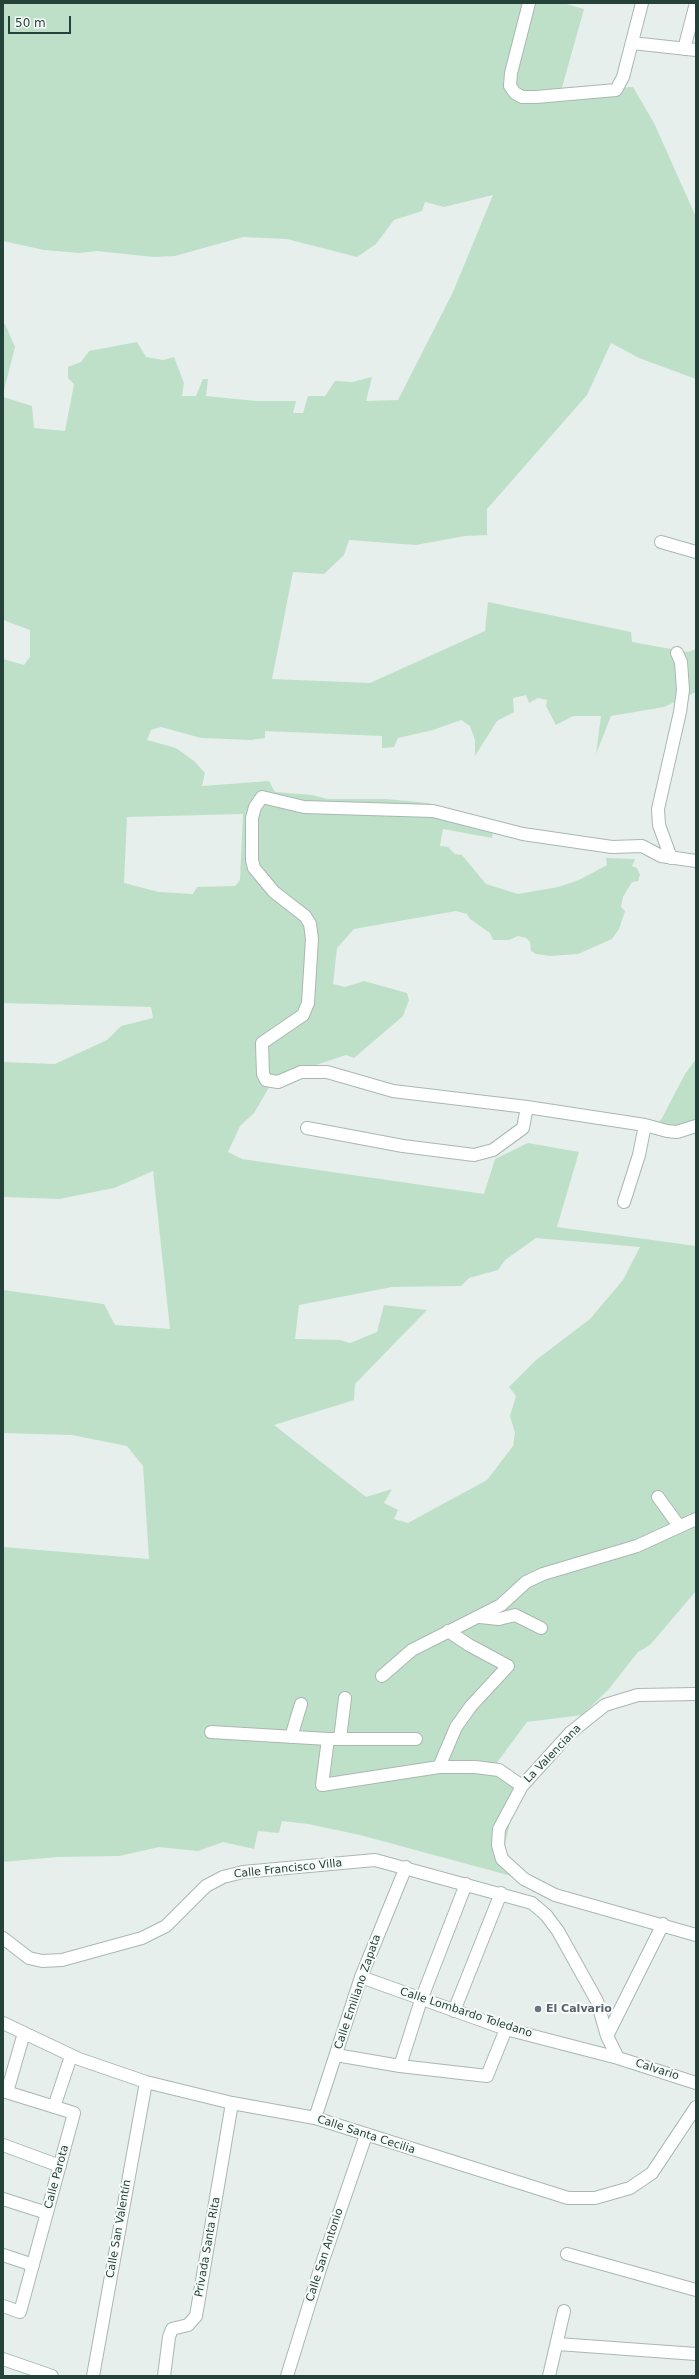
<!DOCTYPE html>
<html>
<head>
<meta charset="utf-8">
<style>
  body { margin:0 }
  #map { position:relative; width:699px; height:2379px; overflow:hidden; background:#e6efeb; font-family:"DejaVu Sans",sans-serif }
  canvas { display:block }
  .frame { position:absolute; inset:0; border:4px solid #24423a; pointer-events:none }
  .scale { position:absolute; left:8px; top:16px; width:63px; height:18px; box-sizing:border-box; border:2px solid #24423a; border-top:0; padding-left:5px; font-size:12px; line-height:14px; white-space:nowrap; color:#24423a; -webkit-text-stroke:3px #f7fbf9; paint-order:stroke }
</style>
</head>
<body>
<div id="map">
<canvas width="699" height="2379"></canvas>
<div class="frame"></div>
<div class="scale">50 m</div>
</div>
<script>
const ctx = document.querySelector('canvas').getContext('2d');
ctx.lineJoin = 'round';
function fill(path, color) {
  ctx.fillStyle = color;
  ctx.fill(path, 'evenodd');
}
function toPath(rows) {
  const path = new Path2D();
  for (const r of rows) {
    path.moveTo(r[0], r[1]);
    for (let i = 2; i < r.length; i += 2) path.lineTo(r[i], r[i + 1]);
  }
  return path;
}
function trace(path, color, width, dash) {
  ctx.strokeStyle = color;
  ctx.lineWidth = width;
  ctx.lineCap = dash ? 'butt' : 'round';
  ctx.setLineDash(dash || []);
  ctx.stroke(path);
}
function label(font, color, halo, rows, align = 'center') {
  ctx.font = font + ' "DejaVu Sans",sans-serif';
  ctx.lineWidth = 4;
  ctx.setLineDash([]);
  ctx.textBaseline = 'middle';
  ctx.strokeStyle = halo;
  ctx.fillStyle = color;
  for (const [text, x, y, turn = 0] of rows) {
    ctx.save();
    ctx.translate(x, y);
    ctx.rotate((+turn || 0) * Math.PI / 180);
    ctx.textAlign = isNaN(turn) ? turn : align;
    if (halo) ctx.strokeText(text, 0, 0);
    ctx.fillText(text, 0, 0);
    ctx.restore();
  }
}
fill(toPath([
  [3,3,563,3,584,9,561,91,633,87,654,123,696,217,696,379,639,358,611,343,587,395,487,509,487,535,465,536,416,545,349,540,344,555,324,574,293,572,272,679,370,683,485,631,488,602,631,632,632,642,688,652,696,649,696,692,664,707,611,716,596,754,601,716,573,716,556,725,546,706,547,700,538,698,529,703,526,695,513,698,514,712,497,721,475,756,475,740,470,726,461,720,433,730,398,738,394,747,382,748,382,736,265,731,265,738,251,740,201,738,161,727,151,730,147,740,176,748,194,761,205,773,202,786,269,781,275,792,312,795,328,799,386,799,428,803,475,817,495,820,492,838,443,829,440,846,448,847,455,854,462,855,486,884,518,894,558,887,579,880,607,865,606,858,635,859,632,866,637,868,640,875,638,881,632,882,623,897,621,907,625,911,619,929,612,939,578,954,550,956,536,954,531,951,530,942,526,938,518,936,509,940,493,940,490,933,470,919,467,914,456,911,354,929,337,948,333,984,345,987,364,981,407,993,409,1000,403,1016,354,1058,346,1055,274,1079,254,1113,240,1126,228,1152,242,1159,484,1194,495,1159,528,1143,579,1152,557,1227,696,1246,696,1591,650,1645,638,1652,608,1690,582,1715,527,1722,496,1764,522,1799,512,1814,504,1848,515,1877,360,1835,308,1824,282,1821,279,1833,258,1831,254,1849,223,1842,198,1851,159,1847,119,1856,57,1857,3,1862,3,1547,149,1559,143,1466,127,1446,72,1435,3,1433,3,1290,104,1304,115,1325,170,1329,153,1171,114,1188,59,1199,3,1197,3,1062,55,1064,107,1040,121,1026,153,1018,151,1007,3,1003,3,659,24,665,30,657,30,630,3,620,3,397,32,406,34,428,65,431,74,384,68,378,68,367,81,362,89,351,137,342,146,357,163,360,174,357,184,383,182,396,196,396,203,379,208,379,206,396,256,401,296,401,293,413,303,413,308,396,325,396,335,381,352,382,372,377,366,401,398,400,453,292,493,195,444,207,425,202,422,211,394,220,376,244,357,257,287,239,243,237,175,256,154,257,97,251,79,253,44,250,3,241],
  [243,814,240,880,235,886,197,887,193,894,159,892,124,883,127,817],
  [536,1238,640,1247,623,1280,590,1319,536,1360,509,1387,516,1396,510,1416,515,1433,513,1446,487,1480,408,1523,394,1519,398,1510,384,1503,392,1489,366,1497,274,1425,354,1400,355,1384,427,1310,384,1305,377,1332,350,1343,340,1340,295,1339,299,1305,392,1287,461,1286,469,1278,498,1270,505,1260],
  [3,324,5,324,15,347,3,394],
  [696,1059,696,1133,656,1123,661,1120,685,1074]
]), '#bfe0c8');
const minor = toPath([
  [529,3,511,73,510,86,515,93,522,97,536,97,616,90,623,77,642,3],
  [632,43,696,50],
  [684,49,696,3],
  [661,542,696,552],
  [671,858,659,825,658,809,680,712,683,690,681,662,677,653],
  [696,861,661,856,642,846,612,847,523,834,433,811,304,807,262,797,255,807,252,818,252,860,254,868,274,892,305,916,310,924,312,939,308,1003,303,1015,262,1043,263,1074,266,1080,278,1082,301,1072,327,1072,393,1091,527,1107,645,1125,667,1131,677,1132,696,1126],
  [307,1128,403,1146,474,1155,493,1150,523,1128,527,1107],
  [624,1202,639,1155,645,1125],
  [658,1497,679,1526],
  [480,1617,499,1619,515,1615,541,1628],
  [382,1676,412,1650,501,1605,526,1582,543,1574,637,1546,696,1519],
  [696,1694,638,1695,605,1705,570,1733,522,1786,499,1829,498,1845,502,1859,524,1879,555,1895,696,1935],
  [211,1732,328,1739,416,1739],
  [291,1737,301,1704],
  [328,1739,322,1785,439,1767,475,1767,499,1770,522,1786],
  [340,1739,345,1698],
  [439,1767,456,1727,471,1706,508,1666,469,1645,448,1631],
  [3,1938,29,1958,42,1961,62,1960,142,1938,166,1926,206,1886,223,1877,243,1872,375,1860,532,1903,546,1915,558,1931,597,2001,607,2036,618,2058],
  [361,1977,506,2029,618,2058,696,2083],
  [454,2011,501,1893],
  [3,2023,79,2059,146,2082,232,2103,315,2118,568,2198,595,2198,630,2188,652,2173,696,2107],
  [607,2036,663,1924],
  [336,2055,400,2066,487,2076,506,2029],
  [400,2066,421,2000,466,1884],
  [3,2091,74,2113,20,2312,3,2306],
  [7,2092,24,2033],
  [54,2107,71,2056],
  [315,2118,361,1977,406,1867],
  [3,2145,60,2166],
  [3,2199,47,2213],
  [567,2254,696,2290],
  [3,2255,33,2265],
  [558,2344,696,2354],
  [3,2359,52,2376],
  [93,2376,146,2082],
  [164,2376,169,2337,172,2329,188,2325,196,2316,232,2103],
  [287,2376,321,2266,366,2135],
  [549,2376,564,2311]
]);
trace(minor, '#a8b8b2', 14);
trace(minor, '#fff', 12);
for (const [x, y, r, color] of [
  [538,2009,4,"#6b7280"]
]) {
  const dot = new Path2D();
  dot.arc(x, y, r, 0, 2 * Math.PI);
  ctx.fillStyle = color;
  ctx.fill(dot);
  trace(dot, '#f7fbf9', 1.5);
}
label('11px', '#24423a', '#f7fbf9', [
  ["La Valenciana",553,1754,-46],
  ["Calle Francisco Villa",288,1869,-6],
  ["Calle Emiliano Zapata",358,1992,-71],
  ["Calle Lombardo Toledano",466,2013,18],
  ["Calvario",657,2070,18],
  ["Calle Santa Cecilia",366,2135,18],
  ["Calle Parota",57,2177,-75],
  ["Calle San Valentín",119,2229,-80],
  ["Privada Santa Rita",208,2247,-80],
  ["Calle San Antonio",325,2255,-72]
]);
label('bold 11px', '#5b616d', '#f7fbf9', [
  ["El Calvario",546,2009]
], 'left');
</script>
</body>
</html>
